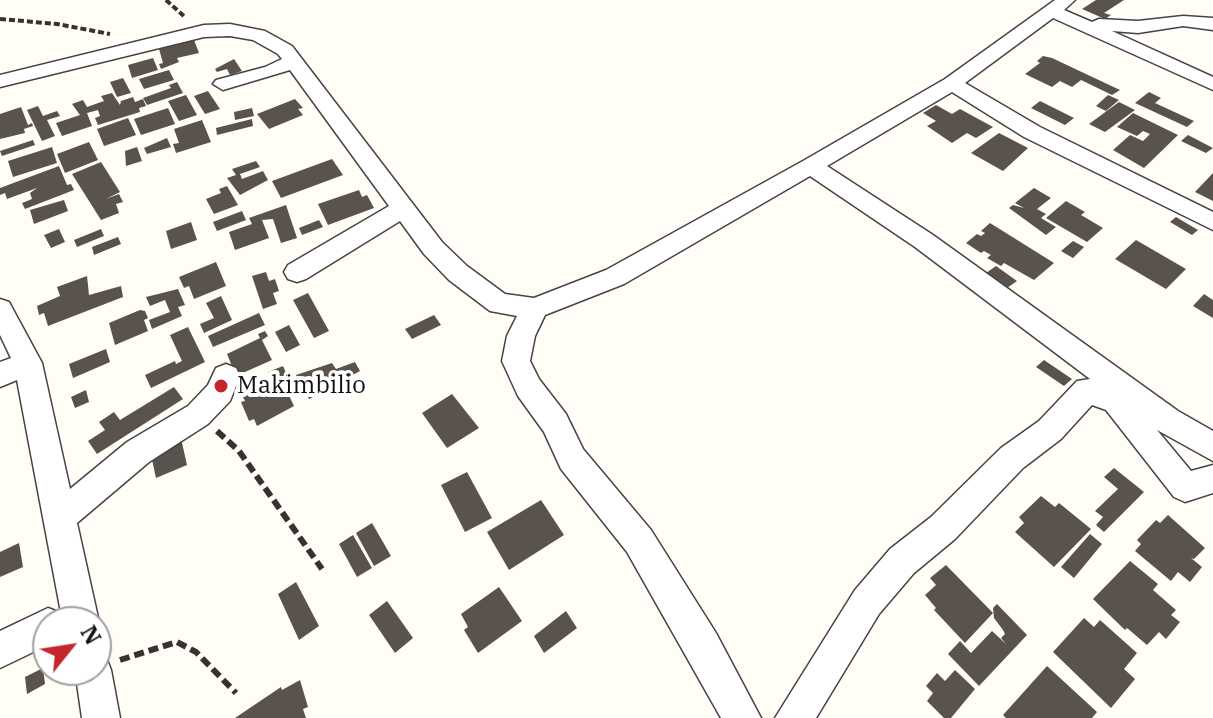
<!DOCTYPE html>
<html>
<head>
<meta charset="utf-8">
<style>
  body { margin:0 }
  #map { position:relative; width:1213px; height:718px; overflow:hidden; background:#fffdf5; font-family:"IBM Plex Serif",serif }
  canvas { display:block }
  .north { position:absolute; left:32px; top:606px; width:80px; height:80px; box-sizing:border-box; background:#fff; border:2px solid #a0a0a0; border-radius:50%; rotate:60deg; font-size:22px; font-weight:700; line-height:32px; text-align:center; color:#111 }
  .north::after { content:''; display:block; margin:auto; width:28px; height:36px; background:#c4262e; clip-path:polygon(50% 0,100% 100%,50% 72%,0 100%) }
</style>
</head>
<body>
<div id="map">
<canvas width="1213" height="718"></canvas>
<div class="north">N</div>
</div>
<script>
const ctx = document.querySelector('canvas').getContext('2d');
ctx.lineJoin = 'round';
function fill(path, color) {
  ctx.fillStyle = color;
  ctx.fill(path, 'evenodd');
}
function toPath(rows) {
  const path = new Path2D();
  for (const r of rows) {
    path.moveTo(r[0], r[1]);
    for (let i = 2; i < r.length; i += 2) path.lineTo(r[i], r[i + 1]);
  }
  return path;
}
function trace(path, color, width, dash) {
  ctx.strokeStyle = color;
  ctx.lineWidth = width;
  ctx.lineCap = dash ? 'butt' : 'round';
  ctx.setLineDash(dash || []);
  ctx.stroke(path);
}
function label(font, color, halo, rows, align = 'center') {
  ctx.font = font + ' "IBM Plex Serif",serif';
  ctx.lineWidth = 8;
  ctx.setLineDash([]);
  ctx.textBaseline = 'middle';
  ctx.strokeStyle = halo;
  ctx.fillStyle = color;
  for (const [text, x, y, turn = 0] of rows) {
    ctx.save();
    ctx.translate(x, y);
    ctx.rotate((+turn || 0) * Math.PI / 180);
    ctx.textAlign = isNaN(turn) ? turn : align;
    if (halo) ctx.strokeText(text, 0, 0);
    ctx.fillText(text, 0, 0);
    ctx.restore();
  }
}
fill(toPath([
  [1096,0,1124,0,1104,13,1111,15,1105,19,1082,9],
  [194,40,199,53,177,58,179,62,161,69,159,64,163,63,159,49],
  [1043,56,1052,58,1120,90,1112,95,1081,80,1072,87,1060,81,1052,87,1025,74,1040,63,1037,61],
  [153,58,158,70,132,78,128,65],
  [234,59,242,71,230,75,227,69,217,72,215,69],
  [169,70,174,80,144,89,139,79],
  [123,78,131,93,117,97,110,82],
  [177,82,183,93,147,105,143,98,171,88,169,85],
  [208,91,220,109,205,114,194,96],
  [1149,92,1161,98,1155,103,1194,121,1187,127,1135,103],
  [112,93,120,105,121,101,133,97,135,102,143,99,146,106,139,108,140,112,98,125,95,118,100,116,98,110,87,113,92,126,62,136,56,123,80,115,72,104,83,100,87,107,104,101,101,96],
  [186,95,197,115,179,121,168,101],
  [1108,95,1119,100,1106,111,1096,106],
  [295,99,303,108,298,109,303,115,269,129,257,114],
  [1040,101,1074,118,1065,125,1031,108],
  [1119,102,1135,110,1105,132,1089,124],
  [936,105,952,114,960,109,993,127,976,138,967,133,952,143,927,126,936,121,923,113],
  [38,106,43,116,57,111,60,116,47,120,55,136,42,141,27,110],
  [21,107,28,125,32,123,33,126,24,129,25,133,0,139,0,114],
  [168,108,175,124,141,135,134,119],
  [252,108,254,116,235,120,234,112],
  [1133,113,1178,135,1144,168,1113,150,1130,135,1143,141,1150,134,1143,131,1137,136,1117,127],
  [128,118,136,135,104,146,97,129],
  [252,119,253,126,217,135,216,128],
  [202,120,211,142,176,153,173,144,179,143,174,129],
  [999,133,1028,148,1003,171,971,153],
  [1188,135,1213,148,1206,153,1181,141],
  [167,138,171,147,147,154,144,148],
  [33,140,35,145,2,156,0,151],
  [89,142,98,160,65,173,57,154],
  [52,147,57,163,13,177,8,161],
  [137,147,142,161,126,166,125,151],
  [332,159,343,175,281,198,272,181],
  [256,161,260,167,240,174,242,179,263,171,268,180,240,195,227,178,236,175,232,169],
  [101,162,120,192,106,199,119,194,123,202,116,204,119,213,101,220,72,174],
  [59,166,67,185,71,184,74,190,25,209,22,203,32,199,30,193,37,188,7,199,5,193,0,195,0,188],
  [1213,173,1213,201,1195,192],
  [227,186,238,205,214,214,206,199,221,193,219,189],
  [1034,188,1051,198,1037,209,1046,214,1041,218,1056,227,1046,235,1009,208,1013,205,1024,208,1015,203],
  [359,190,362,197,367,195,374,208,328,225,318,204],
  [64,200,68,211,34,224,30,210],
  [1066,201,1085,212,1081,215,1103,228,1087,242,1046,218],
  [286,205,297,238,281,243,273,219,262,220,269,238,235,250,229,232,252,224,249,218],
  [242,211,246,220,217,231,213,222],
  [1176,217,1198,230,1192,235,1170,222],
  [319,220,323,227,302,235,299,228],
  [191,222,197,240,171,249,166,231],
  [990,223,1054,263,1034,280,1004,263,1001,266,987,258,991,255,984,251,981,253,966,243,977,234,981,236,985,233,981,231],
  [59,229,65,242,51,248,44,235],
  [101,229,104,236,77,247,74,240],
  [118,237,121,244,94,255,92,247],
  [1136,240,1186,269,1166,289,1115,259],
  [1073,241,1084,247,1073,258,1061,251],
  [216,262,226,286,194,299,189,286,184,288,179,277],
  [996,266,1017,281,1007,288,986,273],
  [266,272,269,281,275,279,279,291,273,293,277,304,263,309,252,276],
  [87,276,89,295,121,286,123,297,48,326,44,313,39,315,37,306,60,296,57,287],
  [178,289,185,305,178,307,182,316,152,329,149,320,170,312,165,300,150,306,146,297],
  [308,293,329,331,314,338,293,300],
  [1204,294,1213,300,1213,318,1193,306],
  [221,296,232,320,204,333,200,324,214,318,206,303],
  [140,310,145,311,148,318,144,320,148,331,115,345,109,323],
  [259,313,265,325,213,347,208,336],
  [434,315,441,325,412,339,405,329],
  [289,325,300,345,286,352,275,332],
  [188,327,205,362,151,388,145,375,175,361,176,364,182,361,170,335],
  [265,331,268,336,262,340,272,360,236,376,227,354,260,338,258,334],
  [106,349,110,362,73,378,69,364],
  [1044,360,1072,379,1064,386,1036,367],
  [355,362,360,371,309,399,296,375,332,363,336,369],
  [283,366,291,384,285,387,294,406,257,426,254,419,249,421,241,402,245,401,240,391,266,379,273,394,277,392,268,372],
  [174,387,183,399,97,454,88,441,105,430,99,422,114,412,120,420],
  [86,390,89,402,75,408,71,397],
  [452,394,479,428,447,448,422,413],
  [180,434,187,465,156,478,149,446],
  [1114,468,1144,492,1104,532,1096,525,1103,517,1095,511,1118,489,1104,477],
  [467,472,492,518,465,532,441,485],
  [1041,496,1055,507,1059,503,1091,529,1054,567,1015,532,1024,523,1019,517],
  [541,500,564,535,509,570,487,532],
  [1168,515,1205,548,1194,559,1191,558,1202,567,1190,582,1178,572,1171,581,1135,551,1141,544,1137,540,1156,520,1160,523],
  [372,523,391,556,374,566,356,533],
  [1090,534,1102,544,1074,578,1061,567],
  [353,535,372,568,357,577,339,544],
  [19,543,23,567,0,577,0,552],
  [1130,561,1158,584,1153,590,1176,610,1171,615,1180,622,1166,639,1159,632,1147,645,1127,628,1125,630,1093,599],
  [946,565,993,613,965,643,934,610,936,608,925,595,936,585,930,578],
  [296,582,319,626,299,640,278,594],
  [499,587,522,621,478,653,464,630,468,627,461,614],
  [387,601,413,638,395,653,369,615],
  [997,604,1027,635,979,686,948,654,960,641,971,653,992,631,1006,644,1001,638,1005,634,1003,630,994,618,993,608],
  [566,611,577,628,544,653,534,636],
  [1084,618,1094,627,1100,620,1137,653,1124,669,1135,679,1111,708,1053,652],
  [1047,666,1097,712,1092,718,1006,718,1003,715],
  [43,668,45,684,27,694,25,677],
  [955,670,975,689,951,718,944,718,927,701,933,693,926,686,937,673,945,681],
  [300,680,308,707,303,709,306,718,235,718,281,687,282,690]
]), '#5a524d');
const street = toPath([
  [1055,0,1075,0,1064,10,1092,22,1099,19,1138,21,1183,16,1213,18,1213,30,1183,26,1138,33,1112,31,1213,77,1213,90,1053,18,965,83,1040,127,1213,212,1213,230,1024,137,952,92,827,166,933,235,1178,411,1213,431,1213,461,1157,430,1191,471,1213,465,1213,493,1185,502,1174,497,1106,410,1092,405,1061,439,1023,468,955,539,914,573,879,614,816,718,775,718,855,590,890,549,931,517,1001,448,1039,421,1077,381,1090,379,915,247,810,176,624,284,545,315,535,336,530,361,539,379,566,414,583,449,651,530,716,633,761,718,721,718,627,552,561,469,544,432,518,396,502,361,507,336,517,316,490,311,449,280,424,254,400,221,306,279,297,282,288,279,284,272,288,265,389,206,290,70,223,90,213,84,216,80,265,67,282,59,278,54,253,40,230,36,204,37,0,87,0,75,204,25,230,24,265,31,292,46,442,242,467,266,505,294,534,298,606,270,803,161,945,79,1055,0],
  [0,299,9,302,42,363,70,489,127,442,188,406,208,385,216,368,226,364,236,368,240,376,230,401,208,424,149,462,77,523,99,622,96,629,96,622,48,622,48,645,0,668,0,631,48,608,61,613,62,618,17,380,0,387,0,362,11,358,0,335,0,299],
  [96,653,106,657,111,670,120,718,82,718,75,670,96,670,96,653]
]);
trace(street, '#444', 3);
trace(toPath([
  [166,0,186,18],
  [0,19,57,24,110,34]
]), '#333', 4, [6, 3]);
trace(toPath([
  [217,431,239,451,322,569],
  [120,660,177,642,196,652,236,693]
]), '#333', 6, [10, 5]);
fill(street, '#fff');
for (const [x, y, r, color] of [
  [221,386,8,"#c4262e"]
]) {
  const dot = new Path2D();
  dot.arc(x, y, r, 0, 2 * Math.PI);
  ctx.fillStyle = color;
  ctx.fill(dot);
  trace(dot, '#fff', 3);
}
label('24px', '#111', '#fff', [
  ["Makimbilio",237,386]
], 'left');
</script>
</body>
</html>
